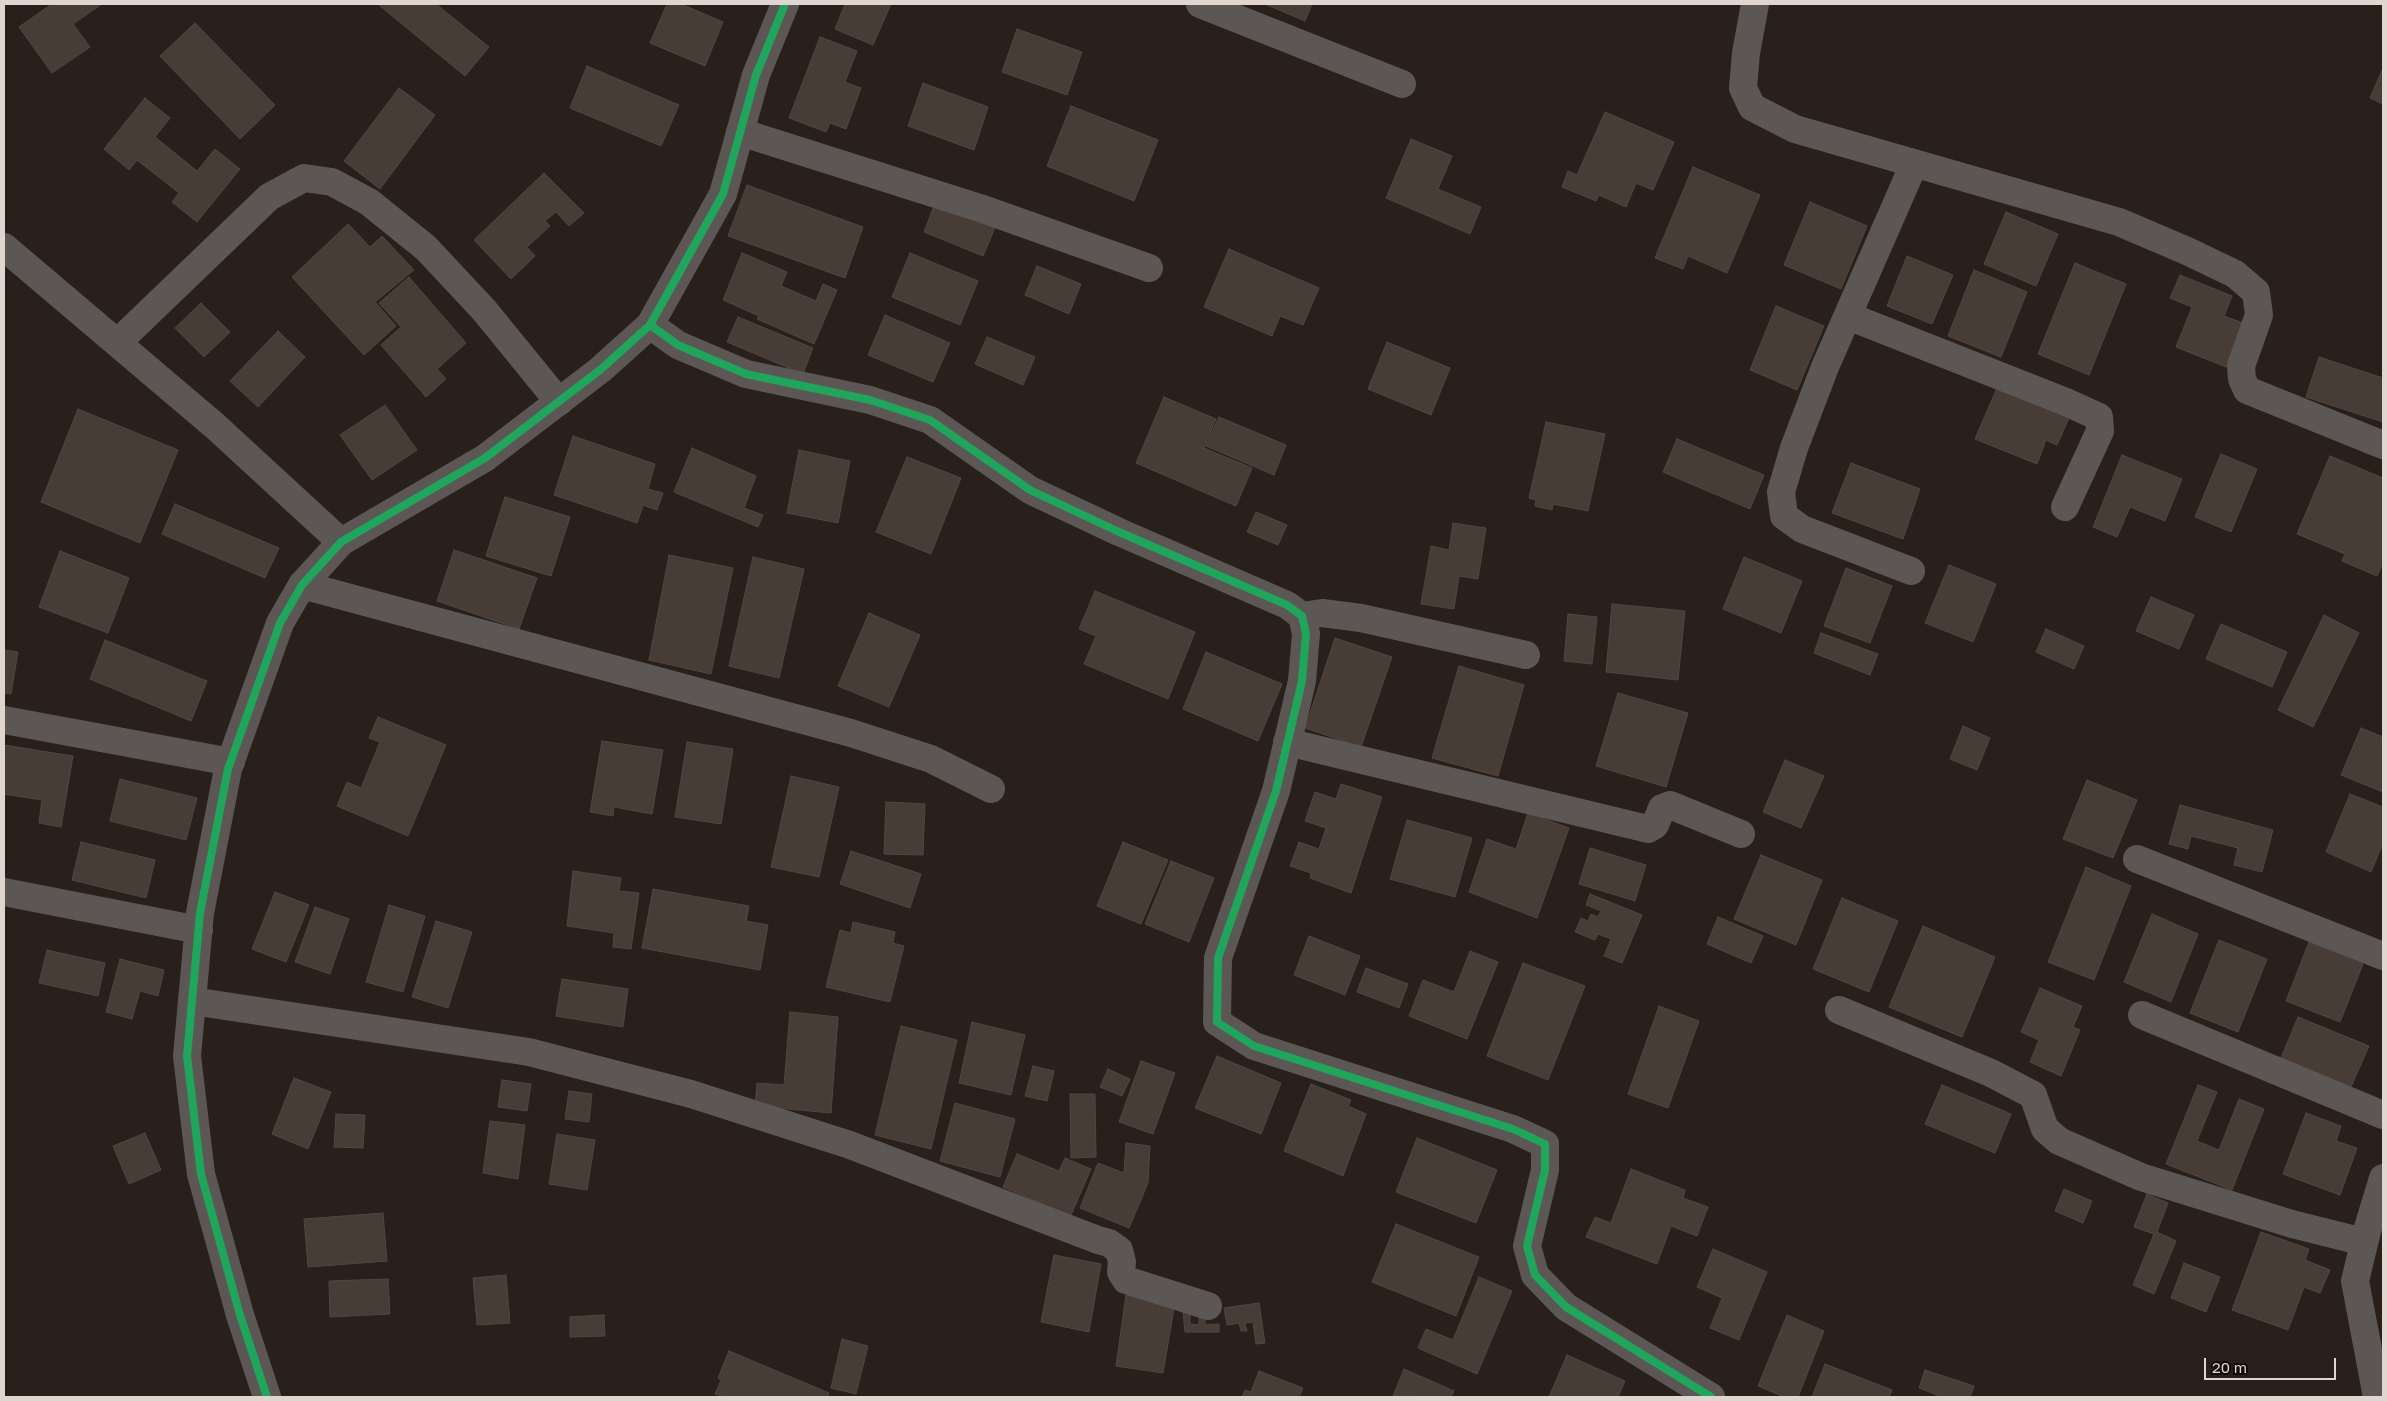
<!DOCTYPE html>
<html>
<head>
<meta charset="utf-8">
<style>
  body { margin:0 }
  #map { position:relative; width:2387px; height:1401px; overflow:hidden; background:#29201c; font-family:"Golos Text",sans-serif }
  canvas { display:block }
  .frame { position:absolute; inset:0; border:5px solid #e1d5cf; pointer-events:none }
  .scale { position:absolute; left:2204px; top:1358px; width:132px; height:22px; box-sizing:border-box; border:2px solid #e1d5cf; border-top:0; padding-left:6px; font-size:15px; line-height:18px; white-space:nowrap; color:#e1d5cf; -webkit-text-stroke:4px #120a07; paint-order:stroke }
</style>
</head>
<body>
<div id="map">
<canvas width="2387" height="1401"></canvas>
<div class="frame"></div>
<div class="scale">20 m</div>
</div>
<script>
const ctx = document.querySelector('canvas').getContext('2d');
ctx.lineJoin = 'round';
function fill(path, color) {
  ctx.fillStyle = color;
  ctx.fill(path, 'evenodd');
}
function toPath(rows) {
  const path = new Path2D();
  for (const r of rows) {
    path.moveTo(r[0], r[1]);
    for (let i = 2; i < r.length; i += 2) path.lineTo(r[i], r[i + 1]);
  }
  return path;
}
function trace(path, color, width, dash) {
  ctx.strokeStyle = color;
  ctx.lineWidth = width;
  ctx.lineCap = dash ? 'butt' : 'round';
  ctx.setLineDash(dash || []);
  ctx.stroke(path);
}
const building = toPath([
  [52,4,102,4,73,24,90,47,52,73,19,27,52,4],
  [380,4,436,4,489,47,465,76,379,5,380,4],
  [667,4,681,4,723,22,705,66,650,43,667,4],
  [845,4,891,4,873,45,835,29,845,4],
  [1265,4,1312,4,1305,21,1265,4],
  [195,23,275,105,240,139,160,56,195,23],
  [1017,29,1082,52,1067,95,1002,72,1017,29],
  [820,37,857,51,845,82,861,88,846,129,830,123,826,132,789,118,820,37],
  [587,66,679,105,661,146,570,108,587,66],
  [2383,68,2383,104,2370,98,2383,68],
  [923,83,988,107,974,150,908,126,923,83],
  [399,88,435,115,380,189,344,161,399,88],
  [145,98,170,118,155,137,197,171,215,149,240,169,197,222,172,202,179,193,137,160,129,170,104,149,145,98],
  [1071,106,1158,140,1134,201,1047,166,1071,106],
  [1605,112,1674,142,1653,190,1636,183,1626,207,1599,195,1596,201,1562,187,1568,171,1577,175,1605,112],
  [1411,139,1452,156,1438,189,1481,207,1470,234,1386,198,1411,139],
  [1693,167,1760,195,1727,273,1688,256,1683,269,1655,258,1693,167],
  [544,173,584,213,569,226,556,212,545,221,550,226,527,247,535,256,511,279,474,240,544,173],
  [747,185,863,227,845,278,728,236,747,185],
  [936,201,996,225,983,256,924,232,936,201],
  [1810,202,1867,226,1841,289,1784,265,1810,202],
  [2006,212,2058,234,2036,286,1984,264,2006,212],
  [348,224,370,247,382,236,414,270,375,302,396,326,364,355,292,277,348,224],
  [1229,249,1319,288,1303,325,1280,316,1272,336,1204,307,1229,249],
  [742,253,787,272,781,286,816,301,823,284,837,290,814,344,757,319,759,316,723,300,742,253],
  [910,253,978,281,960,325,892,297,910,253],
  [1907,256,1953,275,1932,324,1887,306,1907,256],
  [2075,263,2126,284,2089,375,2038,354,2075,263],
  [1037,266,1081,284,1069,314,1025,295,1037,266],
  [1974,270,2027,292,2001,357,1948,336,1974,270],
  [2180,275,2232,296,2224,316,2243,323,2226,367,2176,347,2192,307,2170,298,2180,275],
  [409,277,466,343,437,369,446,379,426,397,381,345,401,327,379,303,409,277],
  [201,303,230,332,204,357,175,328,201,303],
  [1776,306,1824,326,1797,390,1750,370,1776,306],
  [885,315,950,343,933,382,868,355,885,315],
  [738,317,813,348,803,374,727,342,738,317],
  [278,331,305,357,258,407,230,381,278,331],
  [987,337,1035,357,1023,385,975,364,987,337],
  [1387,342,1450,368,1431,415,1368,389,1387,342],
  [2319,357,2383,378,2383,422,2306,397,2319,357],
  [1997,388,2069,418,2057,445,2046,440,2037,464,1975,439,1997,388],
  [1164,397,1216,419,1204,448,1252,468,1236,506,1136,463,1164,397],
  [385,405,417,450,372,480,340,435,385,405],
  [78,409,178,450,140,543,41,502,78,409],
  [1219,417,1286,445,1274,475,1206,446,1219,417],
  [1546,422,1605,434,1588,511,1553,504,1552,510,1535,506,1536,500,1529,498,1546,422],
  [573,436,655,464,648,489,663,493,657,510,643,505,637,523,554,495,573,436],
  [1677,439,1764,475,1750,509,1663,472,1677,439],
  [692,448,756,476,744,508,763,515,758,527,674,492,692,448],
  [799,450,850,461,838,523,787,513,799,450],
  [2221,454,2257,469,2231,532,2195,517,2221,454],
  [2122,455,2182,479,2165,521,2130,507,2117,537,2093,527,2122,455],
  [2330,456,2383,478,2383,562,2377,576,2342,561,2345,554,2297,534,2330,456],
  [907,457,961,478,931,554,876,532,907,457],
  [1851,463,1920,489,1903,539,1832,513,1851,463],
  [505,497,570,517,551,576,486,556,505,497],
  [175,504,279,548,265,578,162,534,175,504],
  [1256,512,1287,525,1278,545,1247,532,1256,512],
  [1453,523,1486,528,1478,579,1459,576,1454,609,1421,604,1431,546,1449,550,1453,523],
  [454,550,537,578,519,629,437,601,454,550],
  [60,551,129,578,108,633,39,607,60,551],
  [669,555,733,568,711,674,649,660,669,555],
  [753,557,804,569,779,678,729,666,753,557],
  [1744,557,1802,581,1781,633,1723,609,1744,557],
  [1949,565,1996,584,1973,642,1925,623,1949,565],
  [1846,568,1892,586,1870,643,1824,626,1846,568],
  [1095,591,1195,632,1168,699,1084,664,1096,636,1079,629,1095,591],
  [2151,597,2194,615,2179,649,2136,631,2151,597],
  [1612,604,1685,611,1678,680,1606,672,1612,604],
  [869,613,920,635,889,707,838,686,869,613],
  [1568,614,1597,617,1592,664,1564,661,1568,614],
  [2324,615,2359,633,2313,727,2278,710,2324,615],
  [2221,624,2287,652,2272,687,2206,659,2221,624],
  [2046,629,2084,646,2074,669,2036,652,2046,629],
  [1821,633,1878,654,1870,675,1814,653,1821,633],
  [1335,638,1392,657,1361,747,1305,728,1335,638],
  [105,640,207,681,191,721,90,679,105,640],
  [4,650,18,652,11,694,4,693,4,650],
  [1206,652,1282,684,1258,741,1183,709,1206,652],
  [1459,666,1524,685,1498,776,1432,758,1459,666],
  [1618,693,1688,713,1666,787,1596,766,1618,693],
  [378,717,446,745,408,836,337,806,347,782,361,788,380,742,369,738,378,717],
  [1963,726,1990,738,1977,770,1950,759,1963,726],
  [2361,728,2383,737,2383,792,2341,775,2361,728],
  [602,741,663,750,652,814,614,807,613,816,590,812,602,741],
  [687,742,733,749,721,824,675,817,687,742],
  [4,745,73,756,61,827,39,823,42,800,4,794,4,745],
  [1785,760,1824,776,1801,828,1763,812,1785,760],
  [791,776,839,787,819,877,771,867,791,776],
  [120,779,197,798,186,840,110,821,120,779],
  [2087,780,2137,800,2113,858,2063,839,2087,780],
  [1341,784,1382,797,1351,893,1310,878,1311,873,1290,866,1299,842,1319,849,1326,828,1305,821,1315,792,1336,799,1341,784],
  [2350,794,2383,807,2383,846,2382,845,2371,872,2326,852,2350,794],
  [886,802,925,804,923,855,884,854,886,802],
  [2180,805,2273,830,2262,872,2234,865,2238,848,2191,836,2188,849,2169,844,2180,805],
  [1528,813,1569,828,1537,918,1469,892,1487,839,1516,849,1528,813],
  [1407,820,1472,838,1455,897,1390,879,1407,820],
  [81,842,155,860,146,898,72,880,81,842],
  [1123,842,1168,860,1141,924,1097,906,1123,842],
  [1590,848,1646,865,1635,901,1579,884,1590,848],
  [851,851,921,874,910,908,840,884,851,851],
  [1761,855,1822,880,1796,945,1734,919,1761,855],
  [1171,861,1214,878,1189,942,1145,924,1171,861],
  [2086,867,2131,886,2094,980,2048,962,2086,867],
  [573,871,621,878,619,891,639,893,631,949,613,947,614,933,567,926,573,871],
  [653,889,749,906,746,921,768,925,760,970,642,948,653,889],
  [275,892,309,905,286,962,252,949,275,892],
  [1590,894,1642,915,1622,963,1604,956,1611,939,1598,934,1595,940,1575,932,1581,918,1588,921,1591,914,1598,917,1601,911,1586,905,1590,894],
  [1842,898,1898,921,1869,992,1813,969,1842,898],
  [389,905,425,916,403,992,366,982,389,905],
  [315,907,349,919,330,974,295,962,315,907],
  [2152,914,2198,934,2171,1002,2124,982,2152,914],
  [1718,917,1763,936,1751,963,1707,944,1718,917],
  [436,921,472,932,448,1008,412,997,436,921],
  [853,922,895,932,893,943,904,946,890,1002,826,987,840,930,851,933,853,922],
  [1923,926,1995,957,1962,1037,1889,1007,1923,926],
  [1309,936,1360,956,1345,995,1294,975,1309,936],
  [2219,940,2267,959,2238,1032,2190,1013,2219,940],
  [2309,942,2363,964,2340,1022,2286,1001,2309,942],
  [47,950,105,963,98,996,39,983,47,950],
  [1470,951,1498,962,1467,1039,1409,1016,1423,980,1454,992,1470,951],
  [120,959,164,970,158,996,140,991,132,1019,106,1012,120,959],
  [1523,963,1585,986,1548,1080,1487,1056,1523,963],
  [1366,968,1408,984,1399,1008,1357,992,1366,968],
  [562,979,628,989,623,1027,556,1016,562,979],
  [2040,988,2082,1006,2073,1027,2080,1030,2061,1076,2030,1062,2039,1040,2021,1032,2040,988],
  [1659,1006,1699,1021,1668,1108,1628,1094,1659,1006],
  [790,1012,838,1017,831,1113,755,1106,757,1083,784,1085,790,1012],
  [2298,1017,2369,1046,2351,1087,2281,1058,2298,1017],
  [972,1022,1025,1035,1011,1095,959,1083,972,1022],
  [901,1026,957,1040,931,1149,875,1135,901,1026],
  [1217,1056,1281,1083,1261,1134,1195,1108,1217,1056],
  [1141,1061,1175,1073,1153,1134,1119,1122,1141,1061],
  [1033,1066,1054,1071,1047,1101,1025,1096,1033,1066],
  [1108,1069,1130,1079,1122,1096,1100,1087,1108,1069],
  [294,1078,331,1092,308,1149,272,1134,294,1078],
  [502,1080,531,1084,527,1111,498,1107,502,1080],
  [1311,1084,1351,1100,1348,1106,1366,1114,1343,1176,1284,1151,1311,1084],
  [1942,1085,2011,1114,1995,1153,1925,1124,1942,1085],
  [2198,1085,2217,1092,2197,1141,2219,1150,2239,1099,2264,1109,2232,1190,2166,1164,2198,1085],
  [569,1091,592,1094,589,1122,565,1119,569,1091],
  [1070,1094,1095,1094,1096,1157,1071,1158,1070,1094],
  [955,1103,1015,1119,1000,1177,940,1161,955,1103],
  [2306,1113,2341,1126,2336,1141,2357,1148,2340,1195,2283,1174,2306,1113],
  [336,1114,365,1115,363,1148,334,1147,336,1114],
  [490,1121,525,1125,518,1179,483,1173,490,1121],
  [145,1133,161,1170,129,1184,113,1146,145,1133],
  [557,1134,595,1140,587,1190,549,1184,557,1134],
  [1417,1138,1497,1170,1476,1223,1396,1192,1417,1138],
  [1126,1143,1150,1146,1148,1183,1129,1228,1080,1208,1098,1163,1124,1173,1126,1143],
  [1017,1154,1059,1171,1065,1158,1091,1169,1068,1222,1043,1211,1045,1205,1003,1187,1017,1154],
  [1631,1169,1685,1190,1683,1198,1708,1207,1697,1236,1671,1226,1657,1264,1586,1237,1595,1217,1611,1223,1631,1169],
  [2064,1189,2092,1201,2083,1223,2055,1211,2064,1189],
  [2147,1194,2168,1203,2157,1232,2176,1241,2154,1294,2133,1285,2154,1234,2134,1227,2147,1194],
  [383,1213,387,1261,308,1267,304,1219,383,1213],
  [1396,1224,1479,1257,1456,1316,1372,1282,1396,1224],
  [2261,1232,2309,1249,2305,1260,2330,1270,2320,1293,2304,1287,2288,1330,2232,1310,2261,1232],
  [1713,1249,1767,1272,1739,1340,1710,1328,1722,1298,1697,1287,1713,1249],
  [1054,1255,1101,1264,1089,1332,1041,1322,1054,1255],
  [2184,1263,2220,1277,2206,1312,2171,1298,2184,1263],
  [506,1275,510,1323,477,1325,473,1278,506,1275],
  [1479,1277,1512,1291,1477,1374,1418,1348,1426,1329,1453,1340,1479,1277],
  [388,1279,390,1314,330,1317,329,1281,388,1279],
  [1126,1295,1175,1303,1163,1373,1116,1366,1126,1295],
  [1259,1303,1265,1343,1256,1344,1253,1322,1245,1323,1247,1331,1241,1331,1239,1323,1227,1325,1224,1308,1259,1303],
  [1190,1310,1190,1324,1199,1325,1199,1317,1205,1316,1205,1325,1219,1324,1219,1332,1185,1332,1183,1311,1190,1310],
  [604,1315,605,1336,570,1337,570,1317,604,1315],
  [1787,1315,1824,1331,1798,1397,1784,1397,1758,1386,1787,1315],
  [842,1339,868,1346,856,1394,831,1388,842,1339],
  [729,1351,829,1393,827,1397,724,1397,715,1394,721,1380,718,1378,729,1351],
  [1567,1355,1625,1381,1618,1397,1549,1397,1567,1355],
  [1825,1364,1892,1390,1889,1397,1812,1397,1825,1364],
  [1404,1369,1454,1391,1451,1397,1393,1396,1404,1369],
  [1925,1370,1974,1386,1970,1397,1937,1397,1937,1395,1919,1388,1925,1370],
  [1259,1371,1303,1388,1299,1397,1242,1397,1245,1390,1251,1392,1259,1371]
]);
fill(building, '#473c36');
trace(building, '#504743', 1);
trace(toPath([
  [1200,4,1402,84],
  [1755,4,1746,53,1743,88,1752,107,1795,129,2119,222,2187,251,2235,274,2256,292,2259,315,2241,366,2242,379,2247,390,2383,445],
  [740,132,980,208,1149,268],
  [4,247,215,426,341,542],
  [1848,316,2066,402,2099,417,2100,431,2065,507],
  [650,325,678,345,746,374,870,400,930,420,1030,490,1119,532,1287,605,1302,616,1306,634,1302,681,1276,791,1218,958,1217,1022,1254,1046,1513,1129,1545,1144,1545,1170,1527,1246,1535,1275,1566,1307,1711,1397],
  [117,343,269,197,304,178,332,182,369,202,426,248,484,310,559,402],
  [1911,571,1802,529,1784,516,1781,492,1794,448,1825,367,1914,164],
  [302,585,851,733,931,759,991,789],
  [1302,616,1322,613,1361,618,1526,655],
  [4,720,231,762],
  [1287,742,1648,829,1655,825,1662,808,1670,805,1741,834],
  [2137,859,2383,956],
  [4,892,199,930],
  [192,1001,529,1052,691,1094,850,1145,1098,1240,1109,1243,1119,1250,1122,1262,1121,1272,1126,1280,1208,1306],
  [1839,1010,1991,1073,2033,1095,2045,1129,2059,1141,2141,1177,2292,1224,2364,1242],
  [2142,1015,2383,1115],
  [2377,1397,2355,1281,2367,1231,2383,1178]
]), '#5c5755', 28);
trace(toPath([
  [267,1397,240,1315,201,1174,187,1056,200,913,228,769,280,623,302,585,341,542,485,458,600,370,650,325,723,194,756,75,785,4]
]), '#5c5755', 28);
trace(toPath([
  [650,325,678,345,746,374,870,400,930,420,1030,490,1119,532,1287,605,1302,616,1306,634,1302,681,1276,791,1218,958,1217,1022,1254,1046,1513,1129,1545,1144,1545,1170,1527,1246,1535,1275,1566,1307,1711,1397],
  [267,1397,240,1315,201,1174,187,1056,200,913,228,769,280,623,302,585,341,542,485,458,600,370,650,325,723,194,756,75,785,4]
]), '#20a55d', 8);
</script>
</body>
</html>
